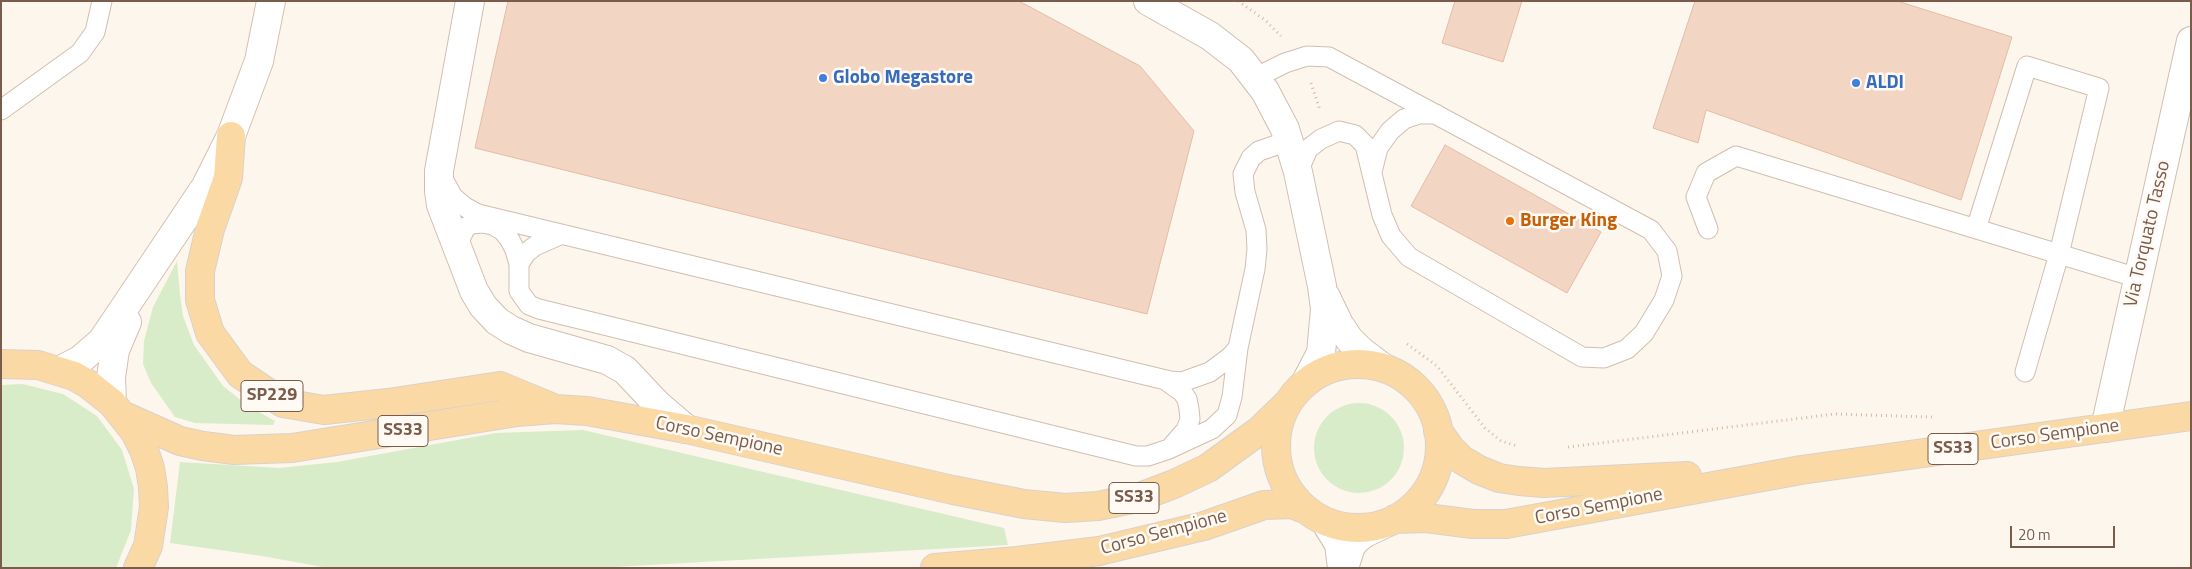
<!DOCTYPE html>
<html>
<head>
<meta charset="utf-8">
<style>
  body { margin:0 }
  #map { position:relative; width:2192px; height:569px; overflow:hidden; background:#fdf6ec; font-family:"Titillium Web",sans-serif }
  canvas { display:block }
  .frame { position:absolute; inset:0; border:2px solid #7a5c4d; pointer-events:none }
  .scale { position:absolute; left:2010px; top:526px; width:105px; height:22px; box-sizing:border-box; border:2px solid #7a5c4d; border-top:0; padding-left:6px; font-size:15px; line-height:18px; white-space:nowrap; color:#7a5c4d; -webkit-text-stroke:4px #fffaf3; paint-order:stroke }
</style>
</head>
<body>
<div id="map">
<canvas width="2192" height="569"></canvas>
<div class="frame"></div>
<div class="scale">20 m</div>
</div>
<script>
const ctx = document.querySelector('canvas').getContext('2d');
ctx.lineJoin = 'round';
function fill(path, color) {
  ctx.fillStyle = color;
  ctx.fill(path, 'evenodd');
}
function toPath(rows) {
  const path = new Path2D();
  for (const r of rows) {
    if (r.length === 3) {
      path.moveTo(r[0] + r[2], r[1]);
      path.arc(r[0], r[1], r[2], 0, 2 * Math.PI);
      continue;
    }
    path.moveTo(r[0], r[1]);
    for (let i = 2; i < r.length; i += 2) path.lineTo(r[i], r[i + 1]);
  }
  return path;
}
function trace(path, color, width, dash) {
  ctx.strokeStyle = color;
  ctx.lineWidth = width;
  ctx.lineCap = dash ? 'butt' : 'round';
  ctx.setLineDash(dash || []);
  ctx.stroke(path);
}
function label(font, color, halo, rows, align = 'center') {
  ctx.font = font + ' "Titillium Web",sans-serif';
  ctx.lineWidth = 5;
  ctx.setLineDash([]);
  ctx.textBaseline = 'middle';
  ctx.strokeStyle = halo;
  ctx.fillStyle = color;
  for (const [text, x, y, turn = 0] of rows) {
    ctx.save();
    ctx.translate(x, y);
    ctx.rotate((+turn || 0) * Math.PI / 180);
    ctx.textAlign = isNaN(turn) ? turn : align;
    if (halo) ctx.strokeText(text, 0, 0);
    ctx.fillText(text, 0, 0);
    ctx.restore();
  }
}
fill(toPath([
  [177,261,180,295,183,316,194,345,223,386,248,406,275,421,273,425,195,423,175,417,151,383,143,364,144,341,153,307],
  [23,384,63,394,97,416,122,450,134,489,131,530,116,568,1,568,1,385],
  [1359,448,45],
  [583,430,1004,528,1008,545,596,568,328,568,262,556,170,543,180,462,279,468,337,462,496,433]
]), '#d8ecc9');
const building = toPath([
  [508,1,1019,1,1140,66,1194,131,1147,314,475,148,508,1],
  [1455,1,1522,1,1503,62,1442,43,1455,1],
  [1695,1,1897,1,2012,37,1961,200,1706,110,1698,143,1653,128,1695,1],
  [1445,145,1601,232,1567,293,1411,206,1445,145]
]);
fill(building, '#f3d5c3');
trace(building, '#e6bba3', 1);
const service = toPath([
  [1255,78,1285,63,1307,56,1329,57,1651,230,1667,251,1672,276,1664,300,1644,333,1627,349,1604,358,1582,357,1409,257,1391,236,1382,215,1365,145,1355,135,1339,131,1321,139,1308,149,1298,172],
  [1,110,80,53,95,32,102,1],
  [1372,172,1378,148,1390,131,1404,119,1419,114,1436,114],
  [442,177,453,197,465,207,478,214,1170,381,1182,382,1210,372,1230,357,1238,348],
  [1708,229,1696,197,1706,173,1736,156,2138,278],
  [1976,229,2027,66,2099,88,2059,254,2025,372],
  [459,252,459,241,466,227,472,224,482,223,493,225,503,231,510,240,515,250,519,264,519,291,529,305,539,309,1136,456,1148,456,1169,449,1212,429,1227,415,1232,397,1238,348,1255,269,1257,249,1256,230,1245,192,1243,174,1251,158,1259,151,1288,141],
  [519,264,526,253,535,246,562,234],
  [1165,380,1182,392,1187,399,1189,409,1190,419,1186,430,1172,446]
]);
const minor = toPath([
  [470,1,439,171,439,191,441,205,474,291,483,306,497,321,511,330,529,338,607,360,625,370,658,405,686,429],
  [1148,1,1210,36,1241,60,1265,91,1285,129,1298,172,1322,286,1325,309,1321,353,1306,382],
  [1326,297,1339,324,1349,339,1361,351,1382,367],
  [2105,428,2191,41],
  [1326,523,1339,544,1342,568],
  [1344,568,1351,546,1357,539,1365,533,1382,525]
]);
const secondary = toPath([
  [59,371,80,360,102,341,206,186,231,136,259,61,271,1],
  [112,403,111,377,115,350,127,322]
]);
const primary = toPath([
  [231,136,228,178,210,229,200,271,200,300,210,333,240,374,283,403,324,410,388,403,500,386,551,407],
  [1,364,38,365,74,376,88,384,112,403,135,432,144,450,150,468,153,487,154,507,148,546,138,568],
  [1358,446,82],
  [124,416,180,441,203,446,234,450,292,448,517,412,555,409,587,411,686,429,953,490,1024,504,1065,508,1098,506,1137,498,1174,484,1208,468,1259,431,1287,404],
  [1438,431,1450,448,1462,460,1479,470,1499,478,1519,481,1544,483,1687,476],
  [1395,519,1426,518,1473,524,1506,524,1801,470,2191,416],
  [935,568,1017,561,1099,551,1204,526,1264,505,1292,504,1302,508]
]);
trace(service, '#d1beb0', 21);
trace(minor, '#d1beb0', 30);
trace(secondary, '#d6c0b0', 30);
trace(primary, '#dad1cd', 30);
trace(toPath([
  [1238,1,1265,20,1281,36],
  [1311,83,1320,110],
  [1407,344,1437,366,1485,428,1501,441,1517,446],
  [1568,447,1835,414,1932,417]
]), '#d9b8a5', 3, [1, 4]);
trace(service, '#fff', 19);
trace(minor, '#fff', 28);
trace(secondary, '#fff', 28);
trace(primary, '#fbd9a5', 28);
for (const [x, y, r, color] of [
  [823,78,5,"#3f7fe0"],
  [1856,83,5,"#3f7fe0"],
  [1510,221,5,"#e8710a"]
]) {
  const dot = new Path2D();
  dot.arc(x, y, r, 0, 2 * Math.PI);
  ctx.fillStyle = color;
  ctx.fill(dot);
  trace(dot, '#fffaf3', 2);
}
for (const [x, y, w] of [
  [272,396,62],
  [403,431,50],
  [1953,449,50],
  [1134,498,50]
]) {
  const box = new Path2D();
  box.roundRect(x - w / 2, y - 15.5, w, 31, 4);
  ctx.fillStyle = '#fffaf3';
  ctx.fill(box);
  trace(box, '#7a5c4d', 1);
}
label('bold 18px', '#7a5c4d', null, [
  ["SP229",272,396],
  ["SS33",403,431],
  ["SS33",1953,449],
  ["SS33",1134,498]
]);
label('bold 19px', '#366cbe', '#fffaf3', [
  ["Globo Megastore",833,78],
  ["ALDI",1866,83]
], 'left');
label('bold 19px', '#c56008', '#fffaf3', [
  ["Burger King",1520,221]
], 'left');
label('19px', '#7a5c4d', '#fffaf3', [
  ["Via Torquato Tasso",2148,234,-77],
  ["Corso Sempione",2055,435,-8],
  ["Corso Sempione",719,437,12],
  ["Corso Sempione",1599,507,-11],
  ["Corso Sempione",1164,533,-15]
]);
</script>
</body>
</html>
